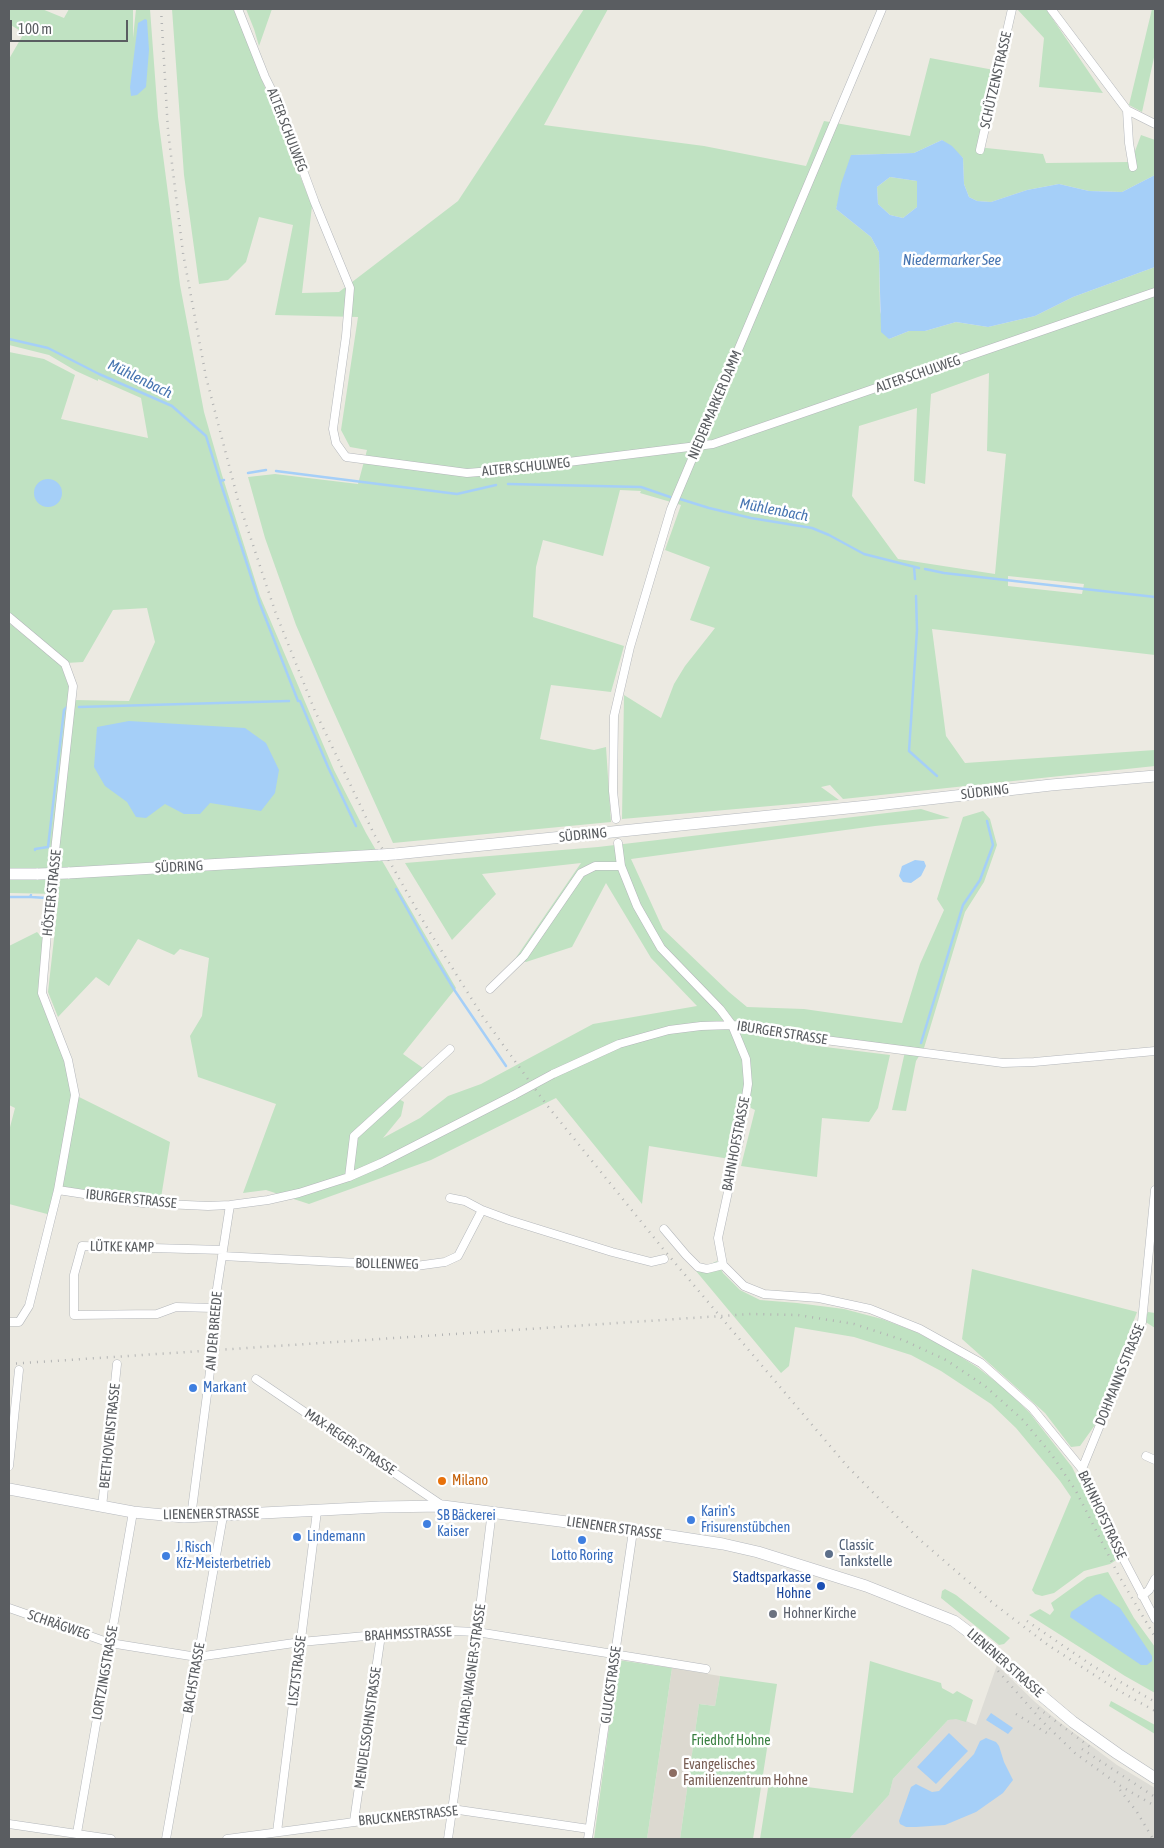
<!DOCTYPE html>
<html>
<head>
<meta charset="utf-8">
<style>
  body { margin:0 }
  #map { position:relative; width:1164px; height:1848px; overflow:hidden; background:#eceae2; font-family:"Asap Condensed",sans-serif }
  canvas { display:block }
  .frame { position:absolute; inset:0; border:10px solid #5a5d61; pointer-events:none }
  .scale { position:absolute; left:10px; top:20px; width:118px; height:22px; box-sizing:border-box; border:2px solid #5a5d61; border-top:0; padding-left:6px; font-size:15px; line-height:18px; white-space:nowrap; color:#5a5d61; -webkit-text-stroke:4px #fff; paint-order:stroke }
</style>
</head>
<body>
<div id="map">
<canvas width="1164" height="1848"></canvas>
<div class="frame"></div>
<div class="scale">100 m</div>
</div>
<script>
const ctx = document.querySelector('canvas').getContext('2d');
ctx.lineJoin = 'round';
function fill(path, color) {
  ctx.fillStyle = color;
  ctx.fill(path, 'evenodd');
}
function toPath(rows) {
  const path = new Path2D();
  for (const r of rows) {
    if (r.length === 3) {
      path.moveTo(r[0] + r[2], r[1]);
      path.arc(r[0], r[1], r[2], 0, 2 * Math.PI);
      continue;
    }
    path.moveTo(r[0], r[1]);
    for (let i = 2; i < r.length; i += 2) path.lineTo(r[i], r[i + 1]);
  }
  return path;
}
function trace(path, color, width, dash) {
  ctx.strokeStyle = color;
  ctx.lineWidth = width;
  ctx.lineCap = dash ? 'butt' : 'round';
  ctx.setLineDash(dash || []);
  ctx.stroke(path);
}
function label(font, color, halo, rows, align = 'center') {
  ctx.font = font + ' "Asap Condensed",sans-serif';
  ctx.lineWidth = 5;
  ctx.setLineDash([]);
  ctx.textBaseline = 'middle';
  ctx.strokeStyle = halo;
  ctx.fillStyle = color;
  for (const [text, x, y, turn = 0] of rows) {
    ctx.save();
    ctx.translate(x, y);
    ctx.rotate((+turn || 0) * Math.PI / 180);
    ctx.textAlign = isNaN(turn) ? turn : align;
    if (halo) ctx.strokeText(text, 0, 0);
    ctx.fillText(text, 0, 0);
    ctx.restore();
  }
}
fill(toPath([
  [997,1665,1034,1701,1058,1721,1117,1765,1155,1788,1155,1839,849,1839,889,1795,893,1779,948,1720,952,1719,961,1719,976,1725]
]), '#dddcd6');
fill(toPath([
  [672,1668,720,1676,715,1706,699,1704,680,1839,647,1839]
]), '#dcd9d0');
fill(toPath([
  [9,9,42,9,64,18,69,9,129,9,133,10,133,38,136,9,150,9,158,117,180,285,204,412,222,475,260,596,334,770,366,833,456,988,403,1054,423,1068,394,1096,404,1102,401,1116,383,1138,420,1118,448,1096,481,1084,593,1024,697,1006,651,958,606,883,572,947,526,962,515,959,581,863,482,874,496,894,452,940,405,863,598,847,921,809,950,818,875,826,631,859,663,929,729,992,747,1007,804,1009,902,1023,920,964,944,910,937,899,963,817,983,811,990,819,997,845,984,882,965,912,924,1048,916,1061,906,1111,892,1110,906,1047,835,1038,802,1031,801,1044,890,1055,878,1108,869,1122,822,1118,817,1177,741,1166,755,1110,739,1102,730,1159,649,1146,642,1204,556,1098,431,1160,309,1204,266,1190,243,1193,276,1104,198,1077,190,1036,202,1016,209,958,180,949,174,955,138,939,109,986,96,977,58,1017,48,992,59,894,9,893,9,623,61,665,69,687,53,852,59,852,73,700,129,701,155,642,147,608,113,610,83,662,66,663,9,614,9,352,44,359,75,375,61,419,148,438,141,398,98,379,98,381,76,371,49,355,9,345,9,59,24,33,9,24],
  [172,9,234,9,312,206,302,293,339,292,458,201,584,9,608,9,544,125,704,146,806,166,824,121,910,136,930,58,994,70,977,147,1043,154,1046,163,1131,162,1141,135,1155,140,1155,175,1122,192,1089,191,1059,184,1027,190,991,202,977,201,969,197,964,184,963,158,942,140,914,153,852,155,836,209,871,237,879,252,880,311,889,339,909,331,925,331,956,322,988,327,1035,316,1073,297,1155,267,1155,655,932,629,946,736,965,763,1155,750,1155,766,843,799,830,785,821,787,839,800,622,819,624,695,661,718,674,684,685,666,715,628,690,620,710,567,665,550,681,505,640,493,641,491,620,490,603,556,543,540,536,567,533,617,624,646,611,692,551,685,540,739,594,750,606,747,611,822,393,843,328,699,296,625,265,538,248,477,275,474,358,484,367,450,350,447,341,430,358,317,275,315,293,225,259,217,246,262,228,280,199,284,184,175],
  [989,373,987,451,1006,454,995,574,898,559,852,496,859,426,917,408,914,481,925,484,931,394],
  [1008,576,1084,584,1082,594,1008,586],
  [246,9,272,9,259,46,254,29],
  [1017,9,1046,9,1103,93,1039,87,1044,38],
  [1152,9,1155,9,1155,53,1142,112,1129,105],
  [890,177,917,181,917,207,903,218,890,215,878,204,877,187],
  [37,932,43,938,38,994,65,1062,71,1096,51,1215,9,1204,9,1131,15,1108,9,1105,9,946],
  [75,1095,170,1142,160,1204,60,1188],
  [717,1261,723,1273,740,1290,760,1300,797,1303,844,1309,882,1319,916,1332,948,1349,977,1367,1004,1388,1029,1412,1072,1467,1118,1559,1110,1564,1084,1571,1054,1593,1042,1596,1035,1594,1032,1590,1071,1497,1060,1481,1016,1428,991,1404,941,1371,911,1355,854,1337,795,1327,789,1366,781,1373,696,1271],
  [972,1269,1137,1312,1095,1425,1080,1446,1071,1447,1045,1413,962,1339],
  [1148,1312,1155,1313,1155,1328,1144,1321],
  [1108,1572,1134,1618,1155,1647,1155,1693,1125,1676,1029,1615,1040,1609,1050,1615,1054,1610,1051,1603,1087,1577],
  [945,1589,956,1595,1010,1638,1004,1644,999,1645,941,1598,942,1591],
  [618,1660,672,1668,647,1839,594,1839],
  [870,1661,941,1683,942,1688,953,1694,957,1691,973,1700,966,1722,956,1719,948,1720,893,1779,889,1795,849,1839,760,1839,769,1782,853,1793],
  [720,1676,777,1684,753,1839,680,1839,699,1704,715,1706],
  [1111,1701,1155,1725,1155,1734,1109,1706]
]), '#c0e2c2');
fill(toPath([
  [145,19,147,20,149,50,146,87,137,95,131,96,130,87,138,23],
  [942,140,952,146,963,158,964,184,969,197,977,201,991,202,1027,190,1059,184,1089,191,1122,192,1155,175,1155,267,1073,297,1035,316,988,327,956,322,925,331,909,331,889,339,881,332,879,252,871,237,836,209,841,184,851,155,914,153],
  [890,177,917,181,917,207,903,218,890,215,878,204,877,187],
  [48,493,14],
  [129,721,245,728,266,743,279,770,275,793,261,811,210,803,200,814,184,814,165,804,146,818,136,817,127,802,105,786,94,767,97,727],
  [915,860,924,861,926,866,921,876,911,883,903,882,899,876,902,866],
  [1100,1594,1120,1608,1152,1656,1152,1661,1147,1665,1141,1665,1070,1617,1071,1612,1096,1595],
  [991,1713,1013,1728,1008,1734,986,1720],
  [949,1733,968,1751,936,1784,917,1767],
  [986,1738,996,1742,999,1746,1004,1762,1013,1780,1003,1793,976,1812,945,1825,916,1827,906,1827,900,1824,899,1821,911,1787,916,1784,932,1792,939,1791,974,1754,980,1741]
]), '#a5cff8');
trace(toPath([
  [9,339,48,348,99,374,172,406,206,436,220,481,224,480],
  [276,471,457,494,496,485],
  [248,473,266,470],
  [220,481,260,604,298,701],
  [508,484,641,487,670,497],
  [680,499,709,508,751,518,812,528,829,535,864,554,919,568],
  [914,567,915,579],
  [925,569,944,573,1155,597],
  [916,596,917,630,909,751,937,776],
  [300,701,328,767,356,826],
  [79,707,289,701],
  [35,850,35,849,48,847,64,710,67,707],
  [396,889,432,953,455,991,506,1066],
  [9,897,30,897,31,895],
  [31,897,47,898],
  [921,1043,963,905,980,880,993,845,987,821]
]), '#a5cff8', 2.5);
const street = toPath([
  [238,9,265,77,279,105,315,203,350,288,346,336,333,429,336,443,346,457,467,473,504,470,713,444,1155,292],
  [1051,9,1127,110,1155,124],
  [1127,110,1129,143,1133,167],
  [980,150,1012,9],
  [9,617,65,664,73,686,50,897,42,993,68,1060,75,1095,58,1190,29,1306,19,1322,9,1322],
  [616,819,613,791,614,716,630,647,671,509,882,9],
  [618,843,621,866,637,906,661,948,720,1009,732,1025,746,1059,748,1084,739,1141,718,1238,723,1265,744,1286,764,1294,819,1298,870,1309,920,1329,981,1363,1032,1408,1082,1469,1125,1562,1155,1619],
  [490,989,524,956,581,873,595,866,621,866],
  [553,1074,619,1044,669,1030,701,1026,732,1025,768,1028,825,1040,1003,1063,1034,1062,1155,1051],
  [349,1177,354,1136,450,1049],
  [58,1190,143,1203,208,1206,230,1205,268,1200,299,1193,349,1177,381,1163,514,1095],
  [450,1198,465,1201,482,1210],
  [664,1229,686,1255,698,1267,707,1269,723,1265],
  [222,1256,416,1266,445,1262,458,1256,482,1210,509,1220,612,1252,651,1262,664,1259],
  [214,1308,176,1307,157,1314,74,1315,74,1275,82,1246,223,1250],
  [256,1379,443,1506],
  [1146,1456,1155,1460],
  [9,1466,19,1370],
  [1082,1469,1142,1322,1155,1190],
  [102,1507,117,1364],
  [191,1517,212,1356,214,1308,230,1205],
  [1142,1596,1149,1590,1155,1579],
  [9,1608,110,1643,197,1657,301,1642,430,1630,477,1632,706,1669],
  [354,1821,381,1635],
  [9,1824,111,1839],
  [277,1832,317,1511],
  [77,1833,133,1512],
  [166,1839,223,1516],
  [227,1839,452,1809,589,1829],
  [448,1839,477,1632,492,1511],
  [588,1839,633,1531]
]);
const secondary = toPath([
  [395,854,868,806,1051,785,1155,776],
  [68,873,380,855],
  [9,874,38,874],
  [9,1489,133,1512,184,1517,380,1507,443,1506,645,1532,723,1544,758,1552,866,1586,954,1621,986,1645,1023,1680,1073,1722,1118,1754,1155,1778]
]);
trace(street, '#b4b7bb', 9);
trace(secondary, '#b5b8bd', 12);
trace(street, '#fff', 8);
trace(secondary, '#fff', 11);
trace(toPath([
  [161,9,168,131,183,253,206,377,238,500,275,611,315,711,374,834,426,926,483,1017,546,1104,664,1250,847,1466,919,1539,994,1604,1048,1645,1116,1689,1155,1711],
  [9,1364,751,1314,798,1315,854,1324,903,1340,946,1360,985,1386,1023,1420,1052,1455,1076,1491,1119,1576,1155,1637],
  [1027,1621,1093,1666,1155,1702],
  [998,1671,1043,1722,1075,1753,1119,1785,1155,1806],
  [1038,1708,1094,1750],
  [1016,1714,1050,1735],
  [1082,1749,1155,1797],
  [1120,1790,1137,1812,1153,1839]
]), '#b2b3b3', 2.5, [1, 6]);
const streetBridge = toPath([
  [514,1095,553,1074]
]);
const secondaryBridge = toPath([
  [380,855,395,854],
  [38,874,68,873]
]);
trace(streetBridge, '#b4b7bb', 9, []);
trace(secondaryBridge, '#b5b8bd', 12, []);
trace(streetBridge, '#fff', 8);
trace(secondaryBridge, '#fff', 11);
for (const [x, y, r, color] of [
  [193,1388,5,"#3f7fe0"],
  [442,1481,5,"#e8710a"],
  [691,1520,5,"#3f7fe0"],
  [427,1524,5,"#3f7fe0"],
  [297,1537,5,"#3f7fe0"],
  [582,1540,5,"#3f7fe0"],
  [829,1554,5,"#5c6f8a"],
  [166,1556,5,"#3f7fe0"],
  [821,1586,5,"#1a4fb4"],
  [773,1614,5,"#6b7280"],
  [673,1773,5,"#8d6e63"]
]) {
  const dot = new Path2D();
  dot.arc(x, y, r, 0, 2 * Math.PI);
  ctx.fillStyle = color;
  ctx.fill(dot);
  trace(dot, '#fff', 2);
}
label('14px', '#5a5d61', '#fff', [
  ["SCHÜTZENSTRASSE",996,80,-77],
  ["ALTER SCHULWEG",287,130,69],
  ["ALTER SCHULWEG",918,374,-19],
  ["NIEDERMARKER DAMM",715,405,-67],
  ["ALTER SCHULWEG",526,467,-6],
  ["SÜDRING",985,792,-7],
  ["SÜDRING",583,835,-6],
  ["SÜDRING",179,867,-3],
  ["HÖSTER STRASSE",52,893,-84],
  ["IBURGER STRASSE",782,1033,9],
  ["BAHNHOFSTRASSE",736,1144,-79],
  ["IBURGER STRASSE",131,1199,6],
  ["LÜTKE KAMP",122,1247,1],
  ["BOLLENWEG",387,1264,1],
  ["AN DER BREEDE",214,1331,-85],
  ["DOHMANNS STRASSE",1120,1375,-68],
  ["BEETHOVENSTRASSE",110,1436,-84],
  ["MAX-REGER-STRASSE",350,1442,34],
  ["LIENENER STRASSE",211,1514,-1],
  ["BAHNHOFSTRASSE",1102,1515,65],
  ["LIENENER STRASSE",614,1528,8],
  ["SCHRÄGWEG",59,1625,19],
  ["BRAHMSSTRASSE",408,1634,-3],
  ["LIENENER STRASSE",1005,1663,41],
  ["LISZTSTRASSE",297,1671,-83],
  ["LORTZINGSTRASSE",105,1673,-80],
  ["RICHARD-WAGNER-STRASSE",471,1675,-82],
  ["BACHSTRASSE",194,1678,-80],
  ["GLUCKSTRASSE",611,1685,-82],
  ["MENDELSSOHNSTRASSE",368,1728,-82],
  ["BRUCKNERSTRASSE",408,1816,-6]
]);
label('14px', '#366cbe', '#fff', [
  ["Markant",203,1388],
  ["Karin's",701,1512],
  ["Frisurenstübchen",701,1528],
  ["SB Bäckerei",437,1516],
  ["Kaiser",437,1532],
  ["Lindemann",307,1537],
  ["J. Risch",176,1548],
  ["Kfz-Meisterbetrieb",176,1564],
  ["Lotto Roring",582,1556,"center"]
], 'left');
label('14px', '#c56008', '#fff', [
  ["Milano",452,1481]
], 'left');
label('14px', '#4e5e75', '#fff', [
  ["Classic",839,1546],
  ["Tankstelle",839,1562]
], 'left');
label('14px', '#164399', '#fff', [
  ["Stadtsparkasse",811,1578],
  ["Hohne",811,1594]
], 'right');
label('14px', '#5b616d', '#fff', [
  ["Hohner Kirche",783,1614]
], 'left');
label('14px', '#3a8042', '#fff', [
  ["Friedhof Hohne",731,1741]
]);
label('14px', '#785e54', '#fff', [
  ["Evangelisches",683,1765],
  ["Familienzentrum Hohne",683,1781]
], 'left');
label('italic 15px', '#4775b1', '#fff', [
  ["Niedermarker See",952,260],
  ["Mühlenbach",140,379,26],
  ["Mühlenbach",774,510,11]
]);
</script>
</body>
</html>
